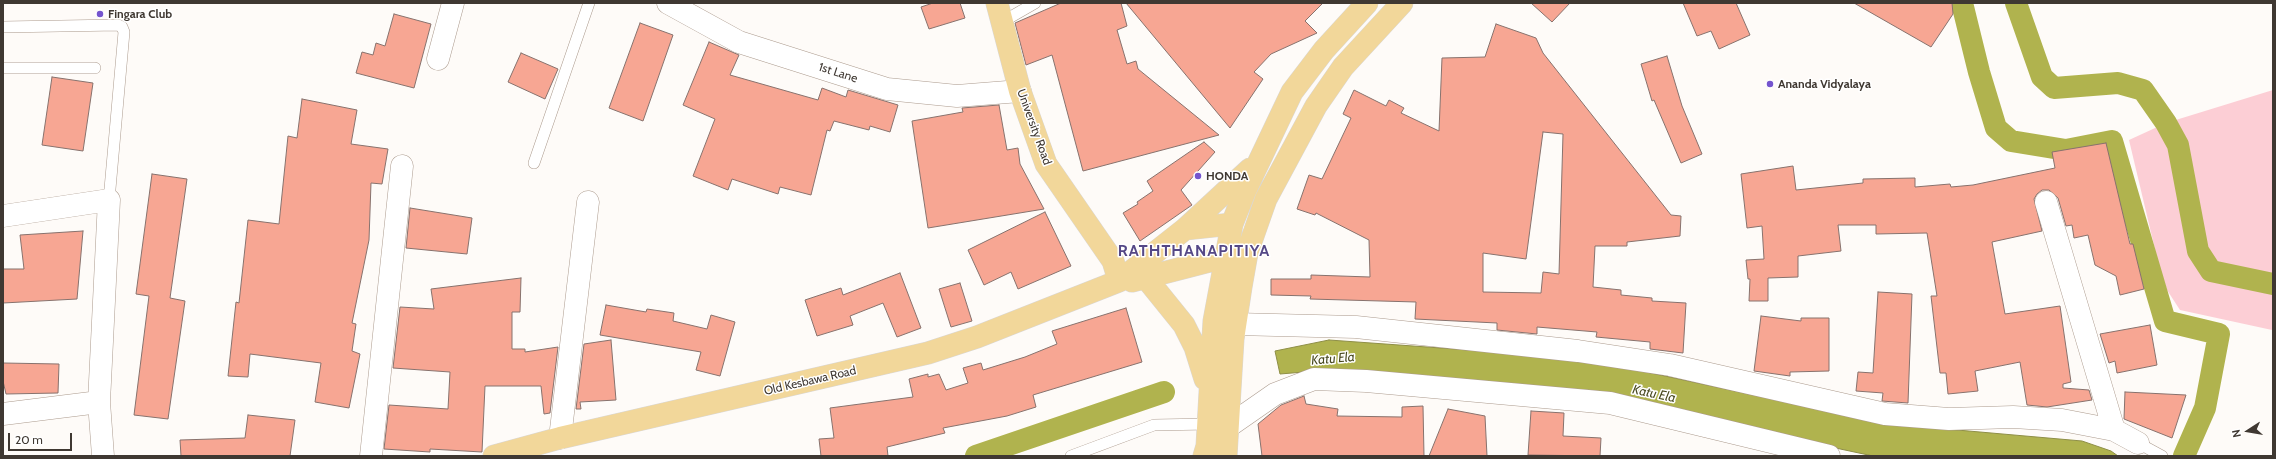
<!DOCTYPE html>
<html>
<head>
<meta charset="utf-8">
<style>
  body { margin:0 }
  #map { position:relative; width:2276px; height:459px; overflow:hidden; background:#fefbf8; font-family:Cabin,sans-serif }
  canvas { display:block }
  .frame { position:absolute; inset:0; border:4px solid #3f3832; pointer-events:none }
  .north { position:absolute; left:2228px; top:411px; width:40px; height:40px; -webkit-text-stroke:3px #fff; paint-order:stroke; rotate:258deg; font-size:11px; font-weight:700; line-height:16px; text-align:center; color:#3f3832 }
  .north::after { content:''; display:block; margin:auto; width:14px; height:18px; background:#3f3832; clip-path:polygon(50% 0,100% 100%,50% 72%,0 100%) }
  .scale { position:absolute; left:8px; top:433px; width:64px; height:18px; box-sizing:border-box; border:2px solid #3f3832; border-top:0; padding-left:5px; font-size:12px; line-height:14px; white-space:nowrap; color:#3f3832; -webkit-text-stroke:3px #fff; paint-order:stroke }
</style>
</head>
<body>
<div id="map">
<canvas width="2276" height="459"></canvas>
<div class="frame"></div>
<div class="north">N</div>
<div class="scale">20 m</div>
</div>
<script>
const ctx = document.querySelector('canvas').getContext('2d');
ctx.lineJoin = 'round';
function fill(path, color) {
  ctx.fillStyle = color;
  ctx.fill(path, 'evenodd');
}
function toPath(rows) {
  const path = new Path2D();
  for (const r of rows) {
    path.moveTo(r[0], r[1]);
    for (let i = 2; i < r.length; i += 2) path.lineTo(r[i], r[i + 1]);
  }
  return path;
}
function trace(path, color, width, dash) {
  ctx.strokeStyle = color;
  ctx.lineWidth = width;
  ctx.lineCap = dash ? 'butt' : 'round';
  ctx.setLineDash(dash || []);
  ctx.stroke(path);
}
function label(font, color, halo, rows, align = 'center') {
  ctx.font = font + ' Cabin,sans-serif';
  ctx.lineWidth = 3;
  ctx.setLineDash([]);
  ctx.textBaseline = 'middle';
  ctx.strokeStyle = halo;
  ctx.fillStyle = color;
  for (const [text, x, y, turn = 0] of rows) {
    ctx.save();
    ctx.translate(x, y);
    ctx.rotate((+turn || 0) * Math.PI / 180);
    ctx.textAlign = isNaN(turn) ? turn : align;
    if (halo) ctx.strokeText(text, 0, 0);
    ctx.fillText(text, 0, 0);
    ctx.restore();
  }
}
fill(toPath([
  [2273,90,2273,323,2272,330,2180,310,2167,290,2158,262,2129,140,2166,123]
]), '#fcced5');
const water = toPath([
  [1329,340,1581,358,1889,424,2082,441,2111,451,2118,456,1873,456,1602,398,1316,371,1280,374,1275,351,1329,340]
]);
fill(water, '#b0b34e');
trace(water, '#8e8e46', 1);
trace(toPath([
  [1962,3,1979,72,1996,128,2011,141,2066,150,2112,141,2165,321,2219,334,2205,408,2184,456],
  [2016,3,2042,77,2054,88,2118,83,2143,90,2166,123,2178,145,2198,251,2211,271,2273,284],
  [976,456,1164,392]
]), '#b0b34e', 22);
const building = toPath([
  [933,3,960,3,965,18,929,29,921,7,933,3],
  [1061,3,1121,3,1127,26,1117,30,1127,64,1136,61,1138,69,1219,135,1083,171,1052,55,1026,65,1015,23,1061,3],
  [1126,3,1323,3,1305,21,1317,33,1271,54,1254,72,1263,79,1230,128,1126,3],
  [1531,3,1570,3,1552,22,1531,3],
  [1683,3,1736,3,1750,35,1719,49,1711,31,1697,36,1683,3],
  [1854,3,1952,3,1953,14,1931,47,1854,3],
  [394,14,431,24,414,88,356,73,362,52,373,55,376,43,385,46,394,14],
  [640,23,673,35,643,121,609,108,640,23],
  [1496,24,1536,38,1543,53,1671,215,1681,216,1680,236,1627,242,1627,246,1595,246,1593,287,1621,290,1621,295,1652,298,1652,301,1686,303,1683,353,1650,349,1650,342,1596,337,1597,332,1537,327,1537,334,1497,330,1497,323,1415,319,1416,302,1310,299,1311,296,1271,295,1271,279,1311,279,1311,275,1370,277,1369,240,1316,213,1315,215,1297,209,1309,175,1322,179,1351,118,1343,114,1354,90,1386,106,1389,100,1404,108,1401,113,1439,131,1442,58,1485,57,1496,24],
  [1543,132,1563,134,1559,274,1543,272,1541,293,1483,292,1483,253,1526,259,1543,132],
  [709,42,739,55,730,75,818,100,822,88,846,97,848,90,898,105,890,132,870,126,869,130,834,121,830,131,827,130,811,195,780,187,778,194,732,179,728,190,693,176,715,119,683,105,709,42],
  [521,53,558,69,545,99,508,82,521,53],
  [1667,56,1682,106,1702,154,1681,163,1654,100,1652,101,1641,64,1667,56],
  [52,77,93,83,83,151,42,145,52,77],
  [302,99,357,110,351,144,388,149,382,184,371,183,369,240,352,323,356,324,352,351,360,354,349,408,315,402,321,363,250,354,248,377,228,376,236,302,239,303,248,220,279,224,288,136,297,138,302,99],
  [999,105,1007,150,1018,148,1020,164,1044,209,928,228,912,121,963,112,962,108,999,105],
  [1204,142,1215,152,1181,190,1192,205,1140,241,1123,213,1138,204,1137,202,1153,191,1147,181,1204,142],
  [2106,143,2130,244,2133,244,2144,289,2120,295,2116,276,2095,265,2088,235,2074,238,2072,225,2066,226,2058,198,2049,190,2042,190,2037,194,2034,199,2042,231,1992,242,2005,314,2060,306,2071,382,2063,384,2063,388,2089,390,2092,400,2047,407,2027,405,2020,362,1975,371,1978,391,1948,394,1946,373,1940,373,1931,296,1937,296,1927,233,1876,234,1876,225,1838,225,1841,251,1798,256,1798,277,1768,278,1768,301,1749,301,1750,279,1748,279,1746,260,1764,259,1762,226,1747,228,1741,174,1793,166,1796,190,1863,183,1863,179,1915,178,1915,187,1950,184,1951,187,1973,185,2055,168,2052,152,2106,143],
  [152,174,187,179,170,298,185,301,168,419,134,415,149,296,136,294,152,174],
  [410,208,472,218,467,254,406,248,410,208],
  [1045,212,1071,266,1018,289,1011,272,984,285,968,250,1045,212],
  [83,231,77,299,3,303,3,269,24,269,20,235,83,231],
  [900,273,921,328,897,337,883,303,850,316,853,325,817,336,805,300,841,288,843,295,900,273],
  [521,278,520,312,512,312,512,349,525,349,525,352,558,347,550,413,544,414,541,386,485,386,482,452,430,449,430,452,384,449,389,405,448,409,450,372,393,368,400,307,434,309,431,289,521,278],
  [960,283,972,321,951,327,939,289,960,283],
  [1878,292,1912,294,1908,403,1882,401,1883,393,1856,391,1858,372,1873,373,1878,292],
  [606,305,646,312,647,309,674,313,673,321,707,329,711,315,735,322,720,376,696,370,701,352,600,335,606,305],
  [1126,308,1142,362,1033,395,1036,407,1007,416,943,428,945,433,887,447,888,456,821,456,819,439,834,438,830,408,913,397,909,379,928,374,928,377,939,374,946,390,968,383,963,368,981,363,983,370,1025,357,1057,344,1052,331,1126,308],
  [1761,316,1801,321,1801,318,1829,318,1829,371,1790,372,1790,376,1754,371,1761,316],
  [2150,325,2157,365,2117,373,2115,361,2109,363,2100,334,2150,325],
  [611,340,616,400,580,402,581,409,576,409,584,344,611,340],
  [3,363,59,364,58,393,6,394,3,381,3,363],
  [2125,392,2186,395,2172,438,2124,419,2125,392],
  [1304,396,1306,404,1338,409,1337,416,1402,417,1402,407,1423,406,1424,456,1262,456,1258,424,1281,405,1304,396],
  [1448,409,1485,416,1487,456,1429,456,1448,409],
  [1531,411,1564,413,1563,436,1601,438,1600,456,1528,455,1531,411],
  [248,415,295,420,290,456,181,456,180,440,245,438,248,415]
]);
fill(building, '#f7a693');
trace(building, '#87726d', 1);
const lane = toPath([
  [1002,22,1035,3],
  [3,27,118,25,122,27,124,32,109,200],
  [3,68,95,68],
  [534,163,589,3],
  [2138,443,2162,456],
  [1071,456,1154,425,1209,424]
]);
const street = toPath([
  [668,3,739,42,887,89,957,96,1020,91],
  [438,59,453,3],
  [2046,202,2114,430],
  [3,216,109,200,99,402,103,456],
  [1235,324,1356,327,1578,351,1670,365,1885,414,1949,419,2013,417,2062,420,2114,430,2138,443],
  [3,414,99,402],
  [1229,426,1275,394,1314,379,1366,381,1610,403,1829,456],
  [560,438,588,202],
  [371,456,402,166]
]);
const primary = toPath([
  [997,3,1020,91,1046,164,1113,261,1119,281],
  [1185,229,1250,169],
  [1146,278,1184,325,1195,347,1205,379],
  [1132,281,1225,257],
  [494,456,560,438,928,353,977,337,1119,281,1185,229,1232,224],
  [1204,456,1207,446,1214,321,1232,224,1245,191,1292,92,1324,50,1367,3],
  [1226,456,1233,339,1241,287,1247,253,1266,199,1316,106,1343,67,1402,3]
]);
trace(lane, '#ac9b8e', 12);
trace(street, '#ac9b8e', 23);
trace(primary, '#d9d7d6', 23);
trace(lane, '#fff', 11);
trace(street, '#fff', 22);
trace(primary, '#f2d79a', 22);
for (const [x, y, r, color] of [
  [100,14,4,"#7454ce"],
  [1770,84,4,"#7454ce"],
  [1198,176,4,"#7454ce"]
]) {
  const dot = new Path2D();
  dot.arc(x, y, r, 0, 2 * Math.PI);
  ctx.fillStyle = color;
  ctx.fill(dot);
  trace(dot, '#fff', 1.5);
}
label('bold 12px', '#3f3832', '#fff', [
  ["Fingara Club",108,14],
  ["Ananda Vidyalaya",1778,84],
  ["HONDA",1206,176]
], 'left');
label('12px', '#3f3832', '#fff', [
  ["1st Lane",838,73,18],
  ["University Road",1034,127,70],
  ["Old Kesbawa Road",810,381,-13]
]);
label('italic 13px', '#47481e', '#fff', [
  ["Katu Ela",1333,359,-5],
  ["Katu Ela",1654,394,12]
]);
ctx.letterSpacing = '1px';
label('bold 16px', '#554886', '#fff', [
  ["RATHTHANAPITIYA",1194,251]
]);
ctx.letterSpacing = '0px';
</script>
</body>
</html>
